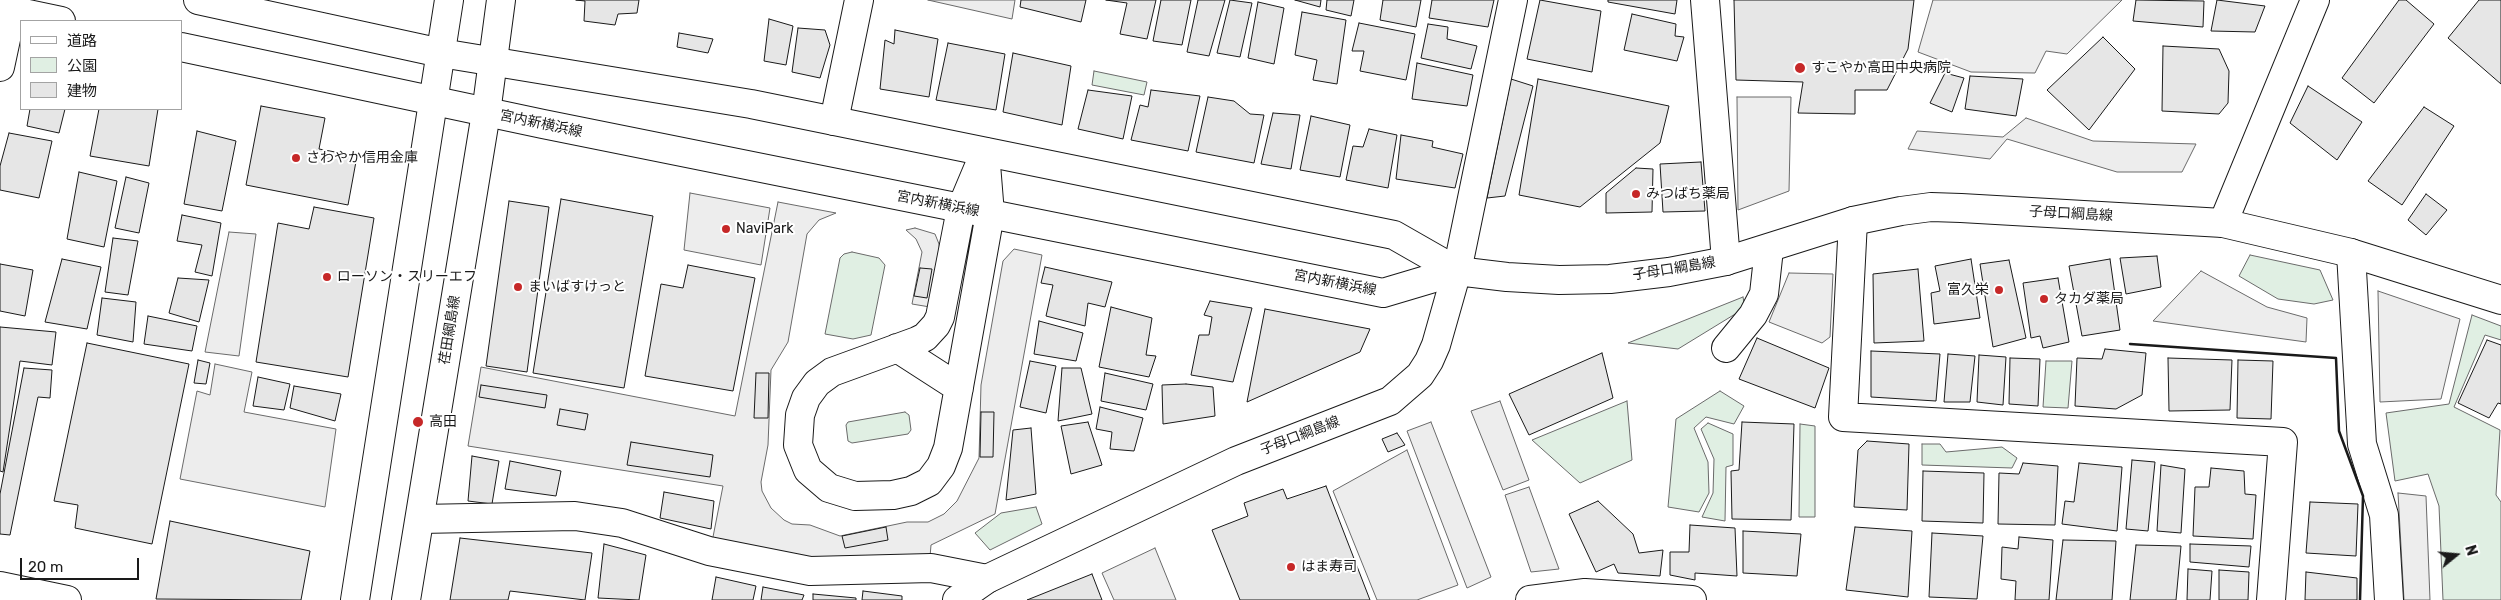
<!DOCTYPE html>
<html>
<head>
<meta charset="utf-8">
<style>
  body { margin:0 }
  #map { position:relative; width:2501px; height:600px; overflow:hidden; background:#fff; font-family:Rubik,"Noto Sans JP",sans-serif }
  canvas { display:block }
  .legend { position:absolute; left:20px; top:20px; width:162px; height:90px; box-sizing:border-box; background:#fff; border:1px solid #a3a3a3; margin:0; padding:6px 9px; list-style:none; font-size:15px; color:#1a1a1a }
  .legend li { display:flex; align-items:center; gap:10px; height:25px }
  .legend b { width:25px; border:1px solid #a3a3a3 }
  .north { position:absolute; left:2431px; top:530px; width:50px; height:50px; -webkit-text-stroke:4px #fff; paint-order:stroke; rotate:73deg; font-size:14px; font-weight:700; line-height:20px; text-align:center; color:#1a1a1a }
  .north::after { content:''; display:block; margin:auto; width:18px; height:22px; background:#1a1a1a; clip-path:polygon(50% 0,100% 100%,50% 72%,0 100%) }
  .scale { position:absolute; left:20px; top:558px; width:119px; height:22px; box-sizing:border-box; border:2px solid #1a1a1a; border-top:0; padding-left:6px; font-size:15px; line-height:18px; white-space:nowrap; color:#1a1a1a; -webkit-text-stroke:4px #fff; paint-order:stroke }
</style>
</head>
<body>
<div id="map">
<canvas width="2501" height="600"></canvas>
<ul class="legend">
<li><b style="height:6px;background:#fff"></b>道路</li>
<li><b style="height:14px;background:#e0efe3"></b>公園</li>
<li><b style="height:14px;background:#e6e6e6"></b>建物</li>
</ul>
<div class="north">N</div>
<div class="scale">20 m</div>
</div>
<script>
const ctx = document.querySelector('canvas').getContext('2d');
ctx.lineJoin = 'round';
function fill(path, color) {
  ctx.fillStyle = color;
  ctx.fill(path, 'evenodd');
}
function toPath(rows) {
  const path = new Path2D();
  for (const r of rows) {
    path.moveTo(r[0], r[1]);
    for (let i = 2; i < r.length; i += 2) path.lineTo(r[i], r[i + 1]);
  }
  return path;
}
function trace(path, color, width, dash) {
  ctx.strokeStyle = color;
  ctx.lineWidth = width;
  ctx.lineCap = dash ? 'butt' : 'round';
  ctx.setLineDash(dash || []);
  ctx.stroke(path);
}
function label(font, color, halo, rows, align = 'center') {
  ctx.font = font + ' Rubik,"Noto Sans JP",sans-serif';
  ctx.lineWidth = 4;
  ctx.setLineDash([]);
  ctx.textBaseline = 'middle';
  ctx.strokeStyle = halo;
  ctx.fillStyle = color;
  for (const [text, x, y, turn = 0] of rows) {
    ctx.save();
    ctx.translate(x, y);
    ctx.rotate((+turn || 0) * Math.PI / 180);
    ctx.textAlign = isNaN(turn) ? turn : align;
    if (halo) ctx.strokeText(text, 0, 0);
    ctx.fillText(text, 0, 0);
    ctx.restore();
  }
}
const green = toPath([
  [1094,71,1147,82,1144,95,1092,85,1094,71],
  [852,252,879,258,885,265,871,335,853,339,825,334,840,258,844,254,852,252],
  [2250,255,2320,270,2333,300,2314,304,2278,299,2239,276,2250,255],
  [1743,297,1745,308,1678,349,1628,343,1743,297],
  [2472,315,2501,326,2501,340,2485,335,2454,407,2500,430,2496,495,2501,502,2501,600,2443,600,2439,506,2428,474,2395,481,2386,413,2449,404,2472,315],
  [2046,361,2072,361,2068,408,2043,407,2046,361],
  [1720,391,1744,406,1734,424,1706,417,1694,428,1708,462,1709,493,1699,512,1668,507,1676,419,1720,391],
  [1627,401,1632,460,1580,483,1532,440,1627,401],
  [905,412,909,415,911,430,908,434,852,443,848,441,846,425,848,422,905,412],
  [1708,423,1733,434,1733,465,1726,467,1725,521,1702,517,1713,493,1714,459,1701,429,1708,423],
  [1800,424,1815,426,1815,517,1799,517,1800,424],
  [1922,444,1940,444,1946,452,2002,447,2017,458,2012,468,1922,465,1922,444],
  [1036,507,1042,524,990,550,975,533,1001,513,1036,507]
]);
fill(green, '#e0efe3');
trace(green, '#6a6a6a', 1);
const parking = toPath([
  [928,0,1015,0,1012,19,928,0],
  [1933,0,2122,0,2067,54,2046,51,2035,73,1971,72,1918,52,1933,0],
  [1737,97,1791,97,1789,191,1738,210,1737,97],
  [2026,118,2093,141,2196,144,2182,172,2117,172,2007,139,1990,159,1908,149,1917,131,2003,137,2026,118],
  [690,193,770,208,761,265,684,250,690,193],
  [778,202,836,213,819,220,807,234,788,342,771,370,768,445,761,482,762,491,771,508,784,520,792,524,810,525,840,536,907,522,928,522,944,514,957,501,979,458,981,385,1003,261,1014,249,1042,255,995,514,931,545,930,557,811,560,712,542,723,486,468,446,481,367,735,416,778,202],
  [915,228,935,234,939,244,940,255,930,307,912,304,922,252,916,239,906,230,915,228],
  [229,232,256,234,239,356,205,352,229,232],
  [2201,271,2267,307,2307,318,2306,342,2153,321,2201,271],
  [1789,273,1833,274,1830,337,1822,343,1769,322,1789,273],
  [2378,291,2460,319,2441,399,2380,402,2378,291],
  [215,364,252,372,244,412,336,429,325,507,180,479,197,391,210,395,215,364],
  [1500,401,1529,480,1503,490,1471,411,1500,401],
  [1431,422,1491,577,1467,588,1407,431,1431,422],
  [1407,450,1458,585,1417,600,1377,600,1333,491,1407,450],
  [1529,487,1559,569,1531,572,1505,495,1529,487],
  [2398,493,2426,496,2430,600,2404,600,2398,493],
  [1155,548,1176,600,1114,600,1102,573,1155,548]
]);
fill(parking, '#ededed');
trace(parking, '#6a6a6a', 1);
const building = toPath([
  [576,0,639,0,637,13,618,14,615,25,584,21,585,1,576,0],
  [1021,0,1086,0,1081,22,1020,7,1021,0],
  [1106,0,1156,0,1147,39,1120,34,1127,3,1106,0],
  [1161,0,1191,0,1182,45,1153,41,1161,0],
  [1198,0,1225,0,1209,56,1187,52,1198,0],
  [1230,0,1252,3,1240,57,1217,53,1230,0],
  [1295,0,1321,0,1320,7,1295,0],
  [1327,0,1354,0,1351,16,1326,10,1327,0],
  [1383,0,1421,0,1416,27,1380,20,1383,0],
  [1432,0,1494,0,1488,27,1429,18,1432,0],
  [1540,0,1601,11,1592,72,1527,59,1540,0],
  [1608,0,1677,0,1675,14,1608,2,1608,0],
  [1734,0,1914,0,1908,49,1887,90,1855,90,1855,114,1798,113,1803,82,1736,80,1734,0],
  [2136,0,2204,1,2203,27,2133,21,2136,0],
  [2217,0,2265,6,2255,32,2211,31,2217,0],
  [2399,0,2406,0,2434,24,2374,103,2342,78,2399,0],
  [2479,0,2501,0,2501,84,2448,38,2479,0],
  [1258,2,1284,8,1274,64,1248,58,1258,2],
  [1302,12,1346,20,1337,84,1313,80,1317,60,1295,55,1302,12],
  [1632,14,1676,24,1675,36,1684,37,1677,61,1624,50,1632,14],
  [769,19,793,26,786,65,764,61,769,19],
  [1359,23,1415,34,1406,80,1360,71,1364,51,1352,51,1359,23],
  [1428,24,1448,27,1447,39,1477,46,1471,69,1421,58,1428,24],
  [798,28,825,30,830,45,820,78,792,72,798,28],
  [895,30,938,39,929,97,880,89,885,40,894,44,895,30],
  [679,33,713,39,708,53,677,47,679,33],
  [2103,37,2135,69,2089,130,2047,90,2103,37],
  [948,43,1005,54,996,110,936,100,948,43],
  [2163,46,2219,49,2229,71,2228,103,2219,114,2162,111,2163,46],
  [1013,53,1071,66,1062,125,1003,112,1013,53],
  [1417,63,1473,75,1467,106,1412,99,1417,63],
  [1945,73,1964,78,1952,112,1930,103,1945,73],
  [1970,76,2023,79,2016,116,1965,109,1970,76],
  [1511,79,1533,86,1505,196,1487,198,1511,79],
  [1538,79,1669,106,1660,143,1580,207,1519,195,1538,79],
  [2308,86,2362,122,2337,160,2290,123,2308,86],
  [1088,90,1132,96,1123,139,1078,129,1088,90],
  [1151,90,1200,96,1188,151,1131,140,1140,105,1148,107,1151,90],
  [1208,97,1234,101,1250,114,1264,115,1254,163,1196,152,1208,97],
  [261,106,325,118,319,149,357,156,348,205,246,185,261,106],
  [2424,107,2454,126,2402,205,2368,181,2424,107],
  [30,109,65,109,59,133,27,126,30,109],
  [99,109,158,109,149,166,90,156,99,109],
  [1273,113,1300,115,1291,169,1261,164,1273,113],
  [1311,116,1350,125,1340,177,1300,170,1311,116],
  [1369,129,1397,135,1388,188,1346,180,1353,146,1363,147,1369,129],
  [197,131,236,141,222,211,184,204,197,131],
  [9,133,52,141,39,198,0,190,0,166,9,133],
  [1401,135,1433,141,1432,147,1463,154,1455,188,1396,179,1401,135],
  [1701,162,1705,211,1663,212,1660,164,1701,162],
  [1636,168,1653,169,1652,212,1606,213,1606,193,1636,168],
  [79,172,117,181,104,247,67,239,79,172],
  [126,177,149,183,139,233,115,228,126,177],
  [2426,194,2447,210,2426,235,2408,220,2426,194],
  [561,199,653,216,624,388,533,373,561,199],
  [509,201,549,207,527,372,486,366,509,201],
  [314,207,374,218,348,377,256,362,278,223,309,229,314,207],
  [182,215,221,223,212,276,195,272,202,245,177,241,182,215],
  [113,238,138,241,128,295,105,292,113,238],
  [2157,256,2161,287,2126,294,2120,258,2157,256],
  [62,259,101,267,87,329,45,322,62,259],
  [1971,259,1980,318,1934,324,1931,293,1940,291,1935,266,1971,259],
  [2110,259,2120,330,2082,336,2069,266,2110,259],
  [2009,260,2026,338,1993,347,1980,264,2009,260],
  [0,264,33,270,25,316,0,311,0,264],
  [688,265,755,278,733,391,645,376,661,284,683,288,688,265],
  [1045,267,1112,282,1105,307,1088,303,1085,326,1046,316,1053,285,1041,283,1045,267],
  [920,268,932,269,927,298,914,296,920,268],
  [1918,269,1924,341,1874,343,1873,274,1918,269],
  [178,278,209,280,199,322,169,313,178,278],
  [2058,278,2069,342,2043,348,2040,336,2031,338,2023,283,2058,278],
  [102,298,136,302,133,342,97,335,102,298],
  [1210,301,1252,308,1233,382,1191,375,1199,335,1209,335,1212,317,1204,315,1210,301],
  [1111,307,1152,318,1146,355,1156,356,1149,377,1099,367,1111,307],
  [1265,309,1370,329,1360,352,1247,402,1265,309],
  [148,316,197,326,192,351,144,344,148,316],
  [1039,321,1083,333,1076,361,1034,354,1039,321],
  [0,327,56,332,52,365,20,361,3,472,0,471,0,327],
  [1757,338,1829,368,1815,408,1739,379,1757,338],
  [2487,340,2501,345,2501,404,2498,403,2489,418,2458,403,2487,340],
  [87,343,189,364,152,544,75,528,78,505,54,501,87,343],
  [2105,349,2146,353,2142,395,2116,409,2075,406,2077,358,2102,359,2105,349],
  [1871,351,1940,354,1936,401,1871,397,1871,351],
  [1602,353,1613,398,1529,435,1509,394,1602,353],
  [1948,354,1975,356,1970,402,1944,402,1948,354],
  [1979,355,2006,357,2003,405,1977,402,1979,355],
  [2010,358,2040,359,2038,406,2009,404,2010,358],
  [2168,358,2232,360,2230,410,2169,411,2168,358],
  [198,360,210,363,206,384,194,383,198,360],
  [2238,360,2273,361,2271,419,2237,418,2238,360],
  [1030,361,1056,366,1046,413,1020,407,1030,361],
  [24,368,52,370,50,398,38,397,10,535,0,534,0,494,24,368],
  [1062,368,1081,368,1092,414,1058,421,1062,368],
  [756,373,769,373,768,418,754,418,756,373],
  [1105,373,1153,384,1146,410,1101,401,1105,373],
  [258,377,290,384,284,410,253,406,258,377],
  [1186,384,1213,387,1215,416,1163,424,1162,385,1186,384],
  [481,385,547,395,545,408,479,397,481,385],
  [294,386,341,394,335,421,290,408,294,386],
  [1100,407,1143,418,1134,451,1110,449,1112,432,1096,429,1100,407],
  [560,409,588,414,585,430,557,425,560,409],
  [981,412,994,412,993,457,980,457,981,412],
  [1088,422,1102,465,1071,474,1061,426,1088,422],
  [1742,422,1794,424,1791,520,1732,519,1731,471,1739,470,1742,422],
  [1031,428,1036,494,1006,500,1013,430,1031,428],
  [1397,433,1405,445,1388,452,1382,439,1397,433],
  [1867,441,1909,444,1907,510,1854,507,1858,450,1867,441],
  [631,442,713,455,710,477,627,465,631,442],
  [472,456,499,461,492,504,468,501,472,456],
  [2132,460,2155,462,2148,531,2126,529,2132,460],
  [510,461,561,471,556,496,505,489,510,461],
  [2023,463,2058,466,2055,525,1998,524,1999,473,2019,474,2023,463],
  [2079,463,2122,467,2117,531,2062,524,2065,501,2074,502,2079,463],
  [2161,465,2185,469,2181,533,2157,531,2161,465],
  [2211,468,2244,471,2245,494,2256,495,2253,539,2193,536,2195,487,2209,487,2211,468],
  [1923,471,1984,473,1983,523,1922,521,1923,471],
  [1326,486,1370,600,1240,600,1212,530,1248,516,1244,503,1283,489,1287,499,1326,486],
  [664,492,714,501,711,529,660,518,664,492],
  [1598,501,1633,534,1639,553,1663,550,1660,576,1618,573,1614,564,1596,572,1569,514,1598,501],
  [2310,502,2358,504,2356,556,2306,553,2310,502],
  [170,521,310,551,301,600,156,599,170,521],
  [1690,525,1735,528,1737,576,1695,573,1695,580,1670,575,1670,552,1689,552,1690,525],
  [886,527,888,540,845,548,842,536,886,527],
  [1855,527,1912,531,1908,597,1846,590,1855,527],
  [1743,531,1801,534,1797,576,1743,573,1743,531],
  [1932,533,1983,536,1977,599,1929,597,1932,533],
  [2019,537,2053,540,2049,600,2015,600,2016,581,2001,579,2002,547,2018,549,2019,537],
  [460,538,592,553,585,600,510,591,508,600,450,600,460,538],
  [2063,540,2116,541,2112,600,2056,600,2063,540],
  [604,544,646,555,639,600,598,598,604,544],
  [2190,544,2251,546,2249,567,2190,562,2190,544],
  [2136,545,2181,546,2176,600,2130,600,2136,545],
  [2188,569,2212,571,2210,600,2187,600,2188,569],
  [2219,570,2249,572,2248,600,2219,600,2219,570],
  [2306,572,2357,578,2357,600,2305,600,2306,572],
  [1092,574,1102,600,1027,600,1092,574],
  [716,577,756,586,753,600,712,600,716,577],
  [763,587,804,595,802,600,761,600,763,587],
  [863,591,902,596,902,600,862,600,863,591],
  [813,594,856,598,856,600,813,600,813,594]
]);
fill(building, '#e6e6e6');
trace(building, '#1a1a1a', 1);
const minor = toPath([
  [1705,0,1726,261],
  [0,67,12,11],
  [834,121,859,0],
  [985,152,990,214,948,448,941,466,929,482,911,491,893,495,855,496,829,488,808,470,798,445,800,415,806,398,817,383,832,372,917,341,925,337,936,325,940,317,961,209,985,152],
  [1853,221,1843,417,2283,442,2271,600],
  [2351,253,2362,444,2384,515,2389,600],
  [1457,271,1513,0],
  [897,348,959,388],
  [1726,348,1753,315,1764,294,1769,249],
  [420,519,575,516,622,523,709,551,810,571,931,568,987,579],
  [0,586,67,600],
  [1530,600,1585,593,1692,600]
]);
const tertiary = toPath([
  [198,0,441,53,751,104,1394,235,1457,271],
  [0,8,61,21],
  [181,47,543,124,1383,293,1457,271],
  [2223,223,2315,0]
]);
const secondary = toPath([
  [355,600,449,0],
  [406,600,486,113,501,0],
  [957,600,987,579,1236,461,1390,401,1420,375,1429,361,1436,345,1457,271,1507,277,1559,280,1610,279,1669,272,1726,261,1853,221,1901,211,1931,207,1961,208,2223,223,2351,253,2501,300]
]);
trace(minor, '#1a1a1a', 30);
trace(tertiary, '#1a1a1a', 30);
trace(secondary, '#1a1a1a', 30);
trace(minor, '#fff', 28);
trace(tertiary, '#fff', 28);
trace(secondary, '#fff', 28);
trace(toPath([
  [2130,344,2336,358,2339,431,2363,496,2360,600]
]), '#1a1a1a', 2.5);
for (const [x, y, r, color] of [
  [1800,68,6,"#c62828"],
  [296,158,5,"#c62828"],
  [1636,194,5,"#c62828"],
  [726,229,5,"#c62828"],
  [327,277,5,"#c62828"],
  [518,287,5,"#c62828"],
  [1999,290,5,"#c62828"],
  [2044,299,5,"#c62828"],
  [418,422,6,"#c62828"],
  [1291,567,5,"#c62828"]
]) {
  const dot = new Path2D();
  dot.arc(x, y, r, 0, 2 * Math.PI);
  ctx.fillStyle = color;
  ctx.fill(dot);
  trace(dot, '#fff', 2);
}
label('14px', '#1a1a1a', '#fff', [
  ["すこやか高田中央病院",1811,68],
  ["さわやか信用金庫",306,158],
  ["みつばち薬局",1646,194],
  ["NaviPark",736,229],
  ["ローソン・スリーエフ",337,277],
  ["まいばすけっと",528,287],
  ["富久栄",1989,290,"right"],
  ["タカダ薬局",2054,299],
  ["高田",429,422],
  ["はま寿司",1301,567]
], 'left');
label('14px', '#1a1a1a', '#fff', [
  ["宮内新横浜線",541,124,12],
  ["宮内新横浜線",938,204,11],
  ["子母口綱島線",2071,214,3],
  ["子母口綱島線",1674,269,-9],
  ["宮内新横浜線",1335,283,11],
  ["荏田綱島線",450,330,-81],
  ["子母口綱島線",1300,436,-21]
]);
</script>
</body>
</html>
